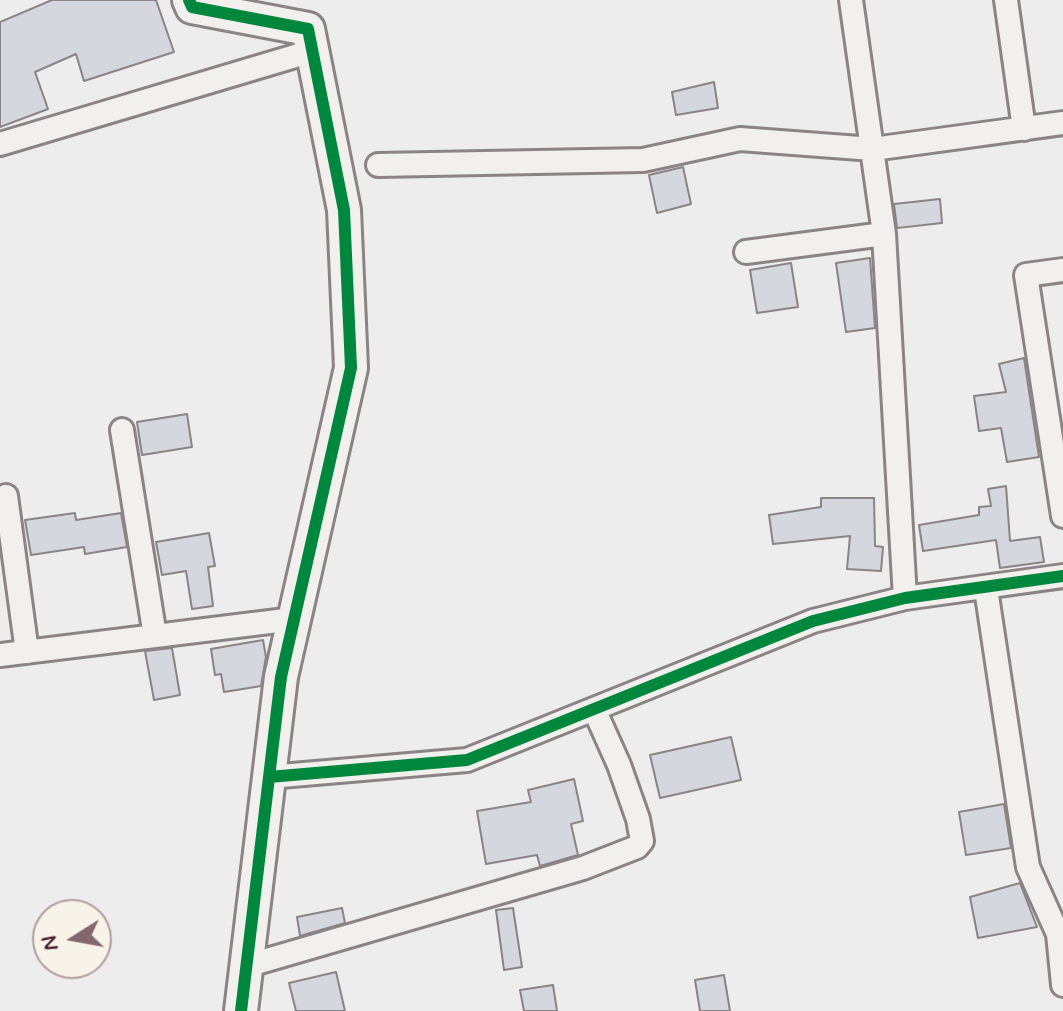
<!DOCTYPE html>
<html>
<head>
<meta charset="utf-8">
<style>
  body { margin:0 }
  #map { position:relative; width:1063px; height:1011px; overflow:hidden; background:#ecedec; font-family:Mynerve,sans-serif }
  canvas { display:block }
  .north { position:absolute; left:32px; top:899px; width:80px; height:80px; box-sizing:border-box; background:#f7f3e8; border:2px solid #b29e9c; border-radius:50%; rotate:259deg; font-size:22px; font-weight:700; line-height:32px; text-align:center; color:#4a1f2b }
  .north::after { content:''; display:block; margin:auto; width:28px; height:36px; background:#83676f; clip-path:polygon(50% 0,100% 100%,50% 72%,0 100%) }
</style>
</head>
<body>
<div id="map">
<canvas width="1063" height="1011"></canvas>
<div class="north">N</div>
</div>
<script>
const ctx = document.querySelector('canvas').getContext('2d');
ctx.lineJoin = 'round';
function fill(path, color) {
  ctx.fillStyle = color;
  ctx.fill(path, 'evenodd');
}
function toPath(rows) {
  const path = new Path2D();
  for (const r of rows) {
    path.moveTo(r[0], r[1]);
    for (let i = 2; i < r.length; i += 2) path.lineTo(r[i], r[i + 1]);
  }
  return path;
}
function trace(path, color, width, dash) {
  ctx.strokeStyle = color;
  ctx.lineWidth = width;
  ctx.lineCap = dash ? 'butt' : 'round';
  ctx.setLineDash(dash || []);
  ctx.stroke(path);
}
const building = toPath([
  [52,0,156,0,174,52,84,81,76,54,35,72,48,109,0,127,0,22,52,0],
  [714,82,718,108,676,115,672,92,714,82],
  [683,167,691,204,657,213,649,175,683,167],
  [940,199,942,223,897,228,894,204,940,199],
  [870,258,875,328,846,332,836,263,870,258],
  [791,263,798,307,757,313,750,270,791,263],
  [1024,358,1039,457,1007,462,1001,428,979,431,974,396,1006,392,999,364,1024,358],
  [187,414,192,447,142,455,137,422,187,414],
  [1006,486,1010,541,1040,537,1044,562,1000,568,996,540,923,551,919,525,979,515,979,507,991,506,988,489,1006,486],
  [821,498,874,498,875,546,883,547,881,571,847,569,850,536,773,544,769,515,821,507,821,498],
  [75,513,76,520,121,513,127,547,85,554,84,547,31,555,25,520,75,513],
  [209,533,215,566,208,567,213,606,192,609,186,571,162,575,156,542,209,533],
  [263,640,266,657,261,686,224,692,221,674,215,675,211,649,263,640],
  [172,648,180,695,154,700,145,651,172,648],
  [731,737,741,780,660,798,650,755,731,737],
  [574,779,583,821,571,824,578,855,540,866,537,855,486,864,477,811,531,802,528,790,574,779],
  [1004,804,1011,848,966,855,959,812,1004,804],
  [1020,883,1037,927,978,938,970,897,1020,883],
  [342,908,345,923,300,936,297,917,342,908],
  [513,908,522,967,504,970,496,910,513,908],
  [336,972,345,1011,296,1011,289,983,336,972],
  [724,975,730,1011,700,1011,695,980,724,975],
  [553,985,557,1011,524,1011,520,990,553,985]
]);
fill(building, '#d5d7df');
trace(building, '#8b8385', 2);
const street = toPath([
  [851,0,884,234,905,598],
  [1006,0,1024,129],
  [0,144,312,51],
  [378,165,643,160,740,139,873,149,1063,123],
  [746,252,884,234],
  [1063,270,1026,275,1063,516],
  [122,430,155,636],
  [6,496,27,652],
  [986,589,1028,867,1058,934,1063,935],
  [0,655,294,619],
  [269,777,467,760,813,621,905,598,1063,576],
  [1058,934,1063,985],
  [246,966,583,868,637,847,642,841,638,819,619,765,594,709]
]);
const secondary = toPath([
  [189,0,192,7,308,29,344,210,351,368,281,677,241,1011]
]);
trace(street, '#8b8385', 28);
trace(secondary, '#8b8385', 38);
trace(street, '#f1f0ed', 22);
trace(secondary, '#f1f0ed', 32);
trace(toPath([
  [189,0,192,7,308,29,344,210,351,368,281,677,241,1011],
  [269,777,467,760,813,621,905,598,1063,576]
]), '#00873e', 12);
</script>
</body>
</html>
